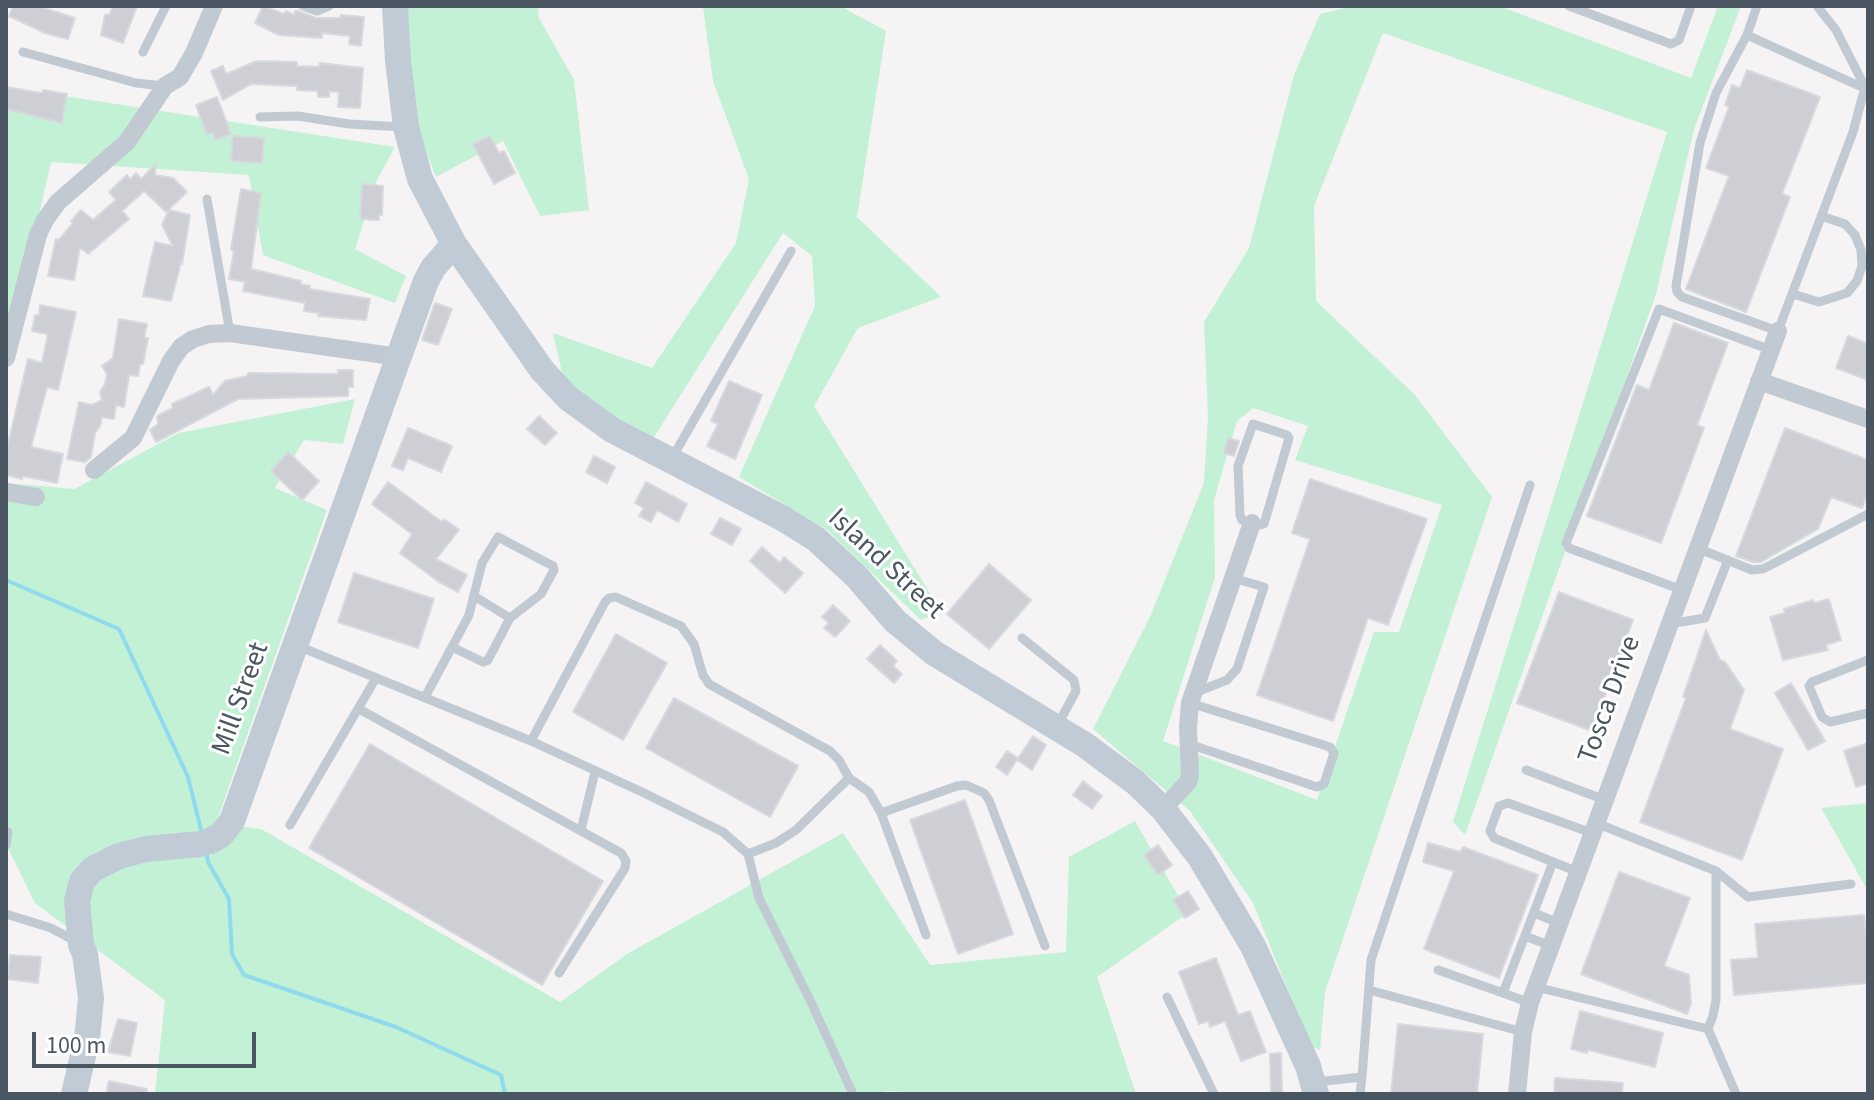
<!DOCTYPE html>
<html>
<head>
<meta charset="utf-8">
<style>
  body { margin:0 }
  #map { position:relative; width:1874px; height:1100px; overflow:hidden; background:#f5f3f3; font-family:"Source Sans 3",sans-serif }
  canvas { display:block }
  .frame { position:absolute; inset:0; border:8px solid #4a5661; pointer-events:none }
  .scale { position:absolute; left:32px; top:1032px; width:224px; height:36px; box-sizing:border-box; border:4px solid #4a5661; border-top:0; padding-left:10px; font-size:24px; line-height:28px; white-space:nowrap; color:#4a5661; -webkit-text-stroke:6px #fff; paint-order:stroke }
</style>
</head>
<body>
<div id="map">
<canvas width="1874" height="1100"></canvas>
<div class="frame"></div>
<div class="scale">100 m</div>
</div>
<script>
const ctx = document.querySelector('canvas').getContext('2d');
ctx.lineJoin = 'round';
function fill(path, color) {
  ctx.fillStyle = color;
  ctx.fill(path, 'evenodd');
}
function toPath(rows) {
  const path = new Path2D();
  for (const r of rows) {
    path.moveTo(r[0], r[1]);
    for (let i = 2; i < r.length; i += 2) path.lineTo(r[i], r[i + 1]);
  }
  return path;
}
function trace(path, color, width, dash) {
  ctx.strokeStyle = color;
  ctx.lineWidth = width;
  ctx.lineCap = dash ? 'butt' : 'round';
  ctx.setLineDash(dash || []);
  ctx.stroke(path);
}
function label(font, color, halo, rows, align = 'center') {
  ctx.font = font + ' "Source Sans 3",sans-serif';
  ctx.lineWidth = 6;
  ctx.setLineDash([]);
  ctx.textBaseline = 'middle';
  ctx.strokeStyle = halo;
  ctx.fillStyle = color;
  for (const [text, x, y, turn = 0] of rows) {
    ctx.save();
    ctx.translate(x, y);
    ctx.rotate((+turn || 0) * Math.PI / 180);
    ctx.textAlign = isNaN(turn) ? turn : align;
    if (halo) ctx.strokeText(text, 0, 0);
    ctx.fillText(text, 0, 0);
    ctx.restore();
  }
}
fill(toPath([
  [393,6,538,6,539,18,574,80,589,210,540,216,503,141,436,177,390,57],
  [703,6,840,6,886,31,857,217,941,297,858,328,814,406,941,611,921,620,827,530,739,477,815,306,812,256,783,233,654,437,598,411,563,377,553,333,652,368,736,243,749,179,713,81],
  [1353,6,1499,6,1691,78,1718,6,1741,6,1694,129,1656,294,1465,835,1453,822,1667,132,1383,33,1314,206,1316,301,1415,395,1492,497,1325,992,1320,1050,1310,1046,1253,903,1190,811,1093,729,1150,617,1204,483,1208,417,1204,322,1249,248,1294,75,1320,14],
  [1253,408,1308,426,1295,460,1442,505,1399,632,1374,632,1317,800,1163,741,1215,577,1214,500,1237,421],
  [6,87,395,147,377,180,355,249,406,276,395,303,263,255,249,175,51,162,6,361],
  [355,399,343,444,304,440,275,488,327,510,216,823,261,829,560,1002,627,954,843,833,930,965,1066,952,1069,857,1135,821,1188,913,1097,977,1136,1094,942,1094,887,1091,880,1094,155,1094,165,1000,35,903,6,844,6,483,74,489,179,433],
  [1868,803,1868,891,1821,808]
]), '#c3f1d5');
trace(toPath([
  [6,580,119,629,188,777,202,834],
  [206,850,208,862,229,899,232,954,244,975,396,1027,501,1075,505,1094]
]), '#90daee', 4);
const building = toPath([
  [13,6,37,6,75,18,68,39,45,33,9,16,13,6],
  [113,6,137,6,123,43,101,35,105,15,110,14,113,6],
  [263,6,284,14,286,11,294,15,295,11,298,11,316,18,340,18,341,15,364,17,361,46,349,44,350,36,322,33,322,38,279,35,255,23,263,6],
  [257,61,297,62,297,66,319,67,320,63,363,68,360,108,338,107,339,92,329,91,329,97,318,97,318,91,297,90,297,86,251,84,223,100,211,71,223,66,226,74,257,61],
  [1747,70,1820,97,1782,194,1790,197,1746,312,1686,289,1729,176,1706,168,1729,107,1725,105,1732,85,1740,88,1747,70],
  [6,87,42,93,43,90,67,94,62,123,6,109,6,87],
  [217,97,231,134,215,140,213,133,207,135,196,105,217,97],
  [233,136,264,138,262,163,231,161,233,136],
  [490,136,499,153,504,151,515,173,494,184,473,144,490,136],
  [156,164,155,175,173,178,187,192,166,212,144,191,122,211,129,219,88,254,80,247,74,280,48,276,56,239,59,240,73,223,71,221,81,210,93,220,116,200,109,192,127,175,130,179,136,173,141,179,156,164],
  [362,184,383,186,382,215,379,215,379,220,360,219,362,184],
  [241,189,261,193,251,269,301,281,300,284,310,286,309,289,370,299,366,320,318,316,319,313,304,311,305,303,243,291,245,282,229,279,234,252,231,249,241,189],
  [169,210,190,215,182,264,181,262,171,301,143,296,155,242,173,246,162,225,169,210],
  [435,303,452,309,438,345,422,340,435,303],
  [40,305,76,312,58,390,47,387,31,447,63,454,57,483,23,476,22,479,6,475,6,453,28,359,42,363,48,334,32,331,35,315,39,315,40,305],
  [119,319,147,324,144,338,148,338,143,364,140,364,138,376,129,375,124,407,116,405,114,419,102,417,100,426,95,433,91,457,85,462,67,459,79,402,92,405,102,400,100,392,105,384,107,374,102,366,113,358,119,319],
  [1674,323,1728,343,1697,425,1704,428,1661,543,1587,516,1637,385,1649,390,1674,323],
  [1848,336,1868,344,1868,380,1836,368,1848,336],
  [338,370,353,370,353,387,348,387,348,396,238,399,156,442,150,430,158,424,157,416,173,408,172,404,209,387,213,395,225,381,248,376,248,373,338,374,338,370],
  [729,381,762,395,735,459,707,446,718,424,711,421,729,381],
  [539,416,557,433,545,445,527,429,539,416],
  [408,428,452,446,441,472,408,458,403,470,392,466,408,428],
  [1785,428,1868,460,1868,492,1862,508,1831,497,1818,529,1761,562,1753,562,1736,556,1785,428],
  [1228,438,1239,441,1234,456,1224,453,1228,438],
  [288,452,319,481,302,500,271,471,288,452],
  [594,456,615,467,607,483,586,472,594,456],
  [1310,479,1427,519,1388,625,1368,618,1333,721,1257,695,1310,539,1292,533,1310,479],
  [388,482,442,522,444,519,459,530,436,559,467,575,458,592,439,582,400,553,412,534,372,504,388,482],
  [646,482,687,504,678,522,657,510,651,522,639,516,644,508,635,503,646,482],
  [720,518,741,529,732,545,711,534,720,518],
  [762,547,780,563,784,557,803,573,785,593,750,561,762,547],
  [989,564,1031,600,989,649,947,614,989,564],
  [354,573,434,599,418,648,338,622,354,573],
  [1559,592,1633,620,1592,731,1517,703,1559,592],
  [1829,599,1841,640,1826,645,1828,650,1783,660,1770,617,1785,613,1784,609,1813,600,1814,603,1829,599],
  [833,605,850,621,835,637,824,628,829,623,822,617,833,605],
  [1706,630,1720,660,1725,662,1744,690,1730,729,1783,749,1742,860,1640,822,1686,698,1683,697,1706,630],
  [616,634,667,663,623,740,573,712,616,634],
  [880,645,897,661,893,666,902,674,894,683,867,659,880,645],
  [1791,683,1825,741,1808,750,1775,693,1791,683],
  [674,698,798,766,770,817,646,748,674,698],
  [1033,736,1046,745,1032,770,1017,760,1033,736],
  [1868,743,1868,783,1856,787,1844,751,1868,743],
  [370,744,603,881,542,985,309,848,370,744],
  [1007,751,1018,758,1007,775,996,767,1007,751],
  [1083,781,1102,796,1092,809,1073,795,1083,781],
  [965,800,1013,934,958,954,910,820,965,800],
  [1428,843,1461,852,1463,847,1538,875,1499,978,1424,949,1454,871,1423,862,1428,843],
  [1158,845,1172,865,1158,875,1144,855,1158,845],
  [1619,872,1690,898,1664,966,1689,975,1691,1004,1687,1014,1581,974,1619,872],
  [1188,891,1199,909,1185,918,1173,900,1188,891],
  [1864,915,1868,948,1868,983,1734,995,1731,960,1758,958,1755,924,1864,915],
  [10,955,41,957,38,983,8,979,10,955],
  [1216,958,1238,1015,1250,1011,1266,1052,1241,1061,1225,1021,1210,1027,1208,1021,1199,1024,1179,972,1216,958],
  [1580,1011,1663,1033,1655,1067,1588,1050,1587,1053,1571,1049,1580,1011],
  [118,1019,137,1023,130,1056,108,1052,118,1019],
  [1398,1024,1483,1034,1477,1094,1391,1094,1398,1024],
  [1281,1053,1282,1094,1271,1094,1270,1054,1281,1053],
  [1555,1078,1623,1083,1622,1094,1554,1094,1555,1078],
  [109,1081,147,1089,146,1094,106,1094,109,1081]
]);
fill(building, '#cdcfd5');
trace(building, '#d7d9de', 2);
trace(toPath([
  [303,6,317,11,329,6],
  [1569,6,1671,44,1679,40,1691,6],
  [1757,6,1747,35,1716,93,1700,143,1676,286,1677,292,1682,297,1778,331,1853,132,1865,87,1836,30,1817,6],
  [1747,35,1866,89],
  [23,52,136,83,164,86],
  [143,52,166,6],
  [260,117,298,116,349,124,403,127],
  [207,199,230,333],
  [1793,294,1819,302,1847,293,1857,281,1862,266,1861,250,1855,235,1845,224,1821,216],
  [1253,424,1287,435,1289,438,1264,524,1260,525,1242,520,1240,515,1238,466,1253,424],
  [672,458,791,251],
  [1697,548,1752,570,1763,569,1868,514],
  [1682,590,1569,548,1566,543,1659,309,1771,350],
  [474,596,510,618],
  [1669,624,1705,618,1728,560],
  [1022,638,1074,680,1076,691,1057,726],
  [298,646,531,741,642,792,723,832,748,854],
  [1868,660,1812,682,1809,686,1822,717,1830,722,1868,713],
  [1194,693,1227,680,1237,669,1264,587,1233,578],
  [425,697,452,647,483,662,488,660,510,618,541,594,554,570,553,566,498,537,482,563,469,615,452,647],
  [359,709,621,853,626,861,625,868,559,973],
  [531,741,605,602,609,598,616,597,681,626,694,644,703,675,709,684,830,751,839,760,849,778,869,792,881,813,957,786,966,785,984,793,989,800,1045,946],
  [1189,744,1317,787,1324,784,1334,753,1330,747,1190,703],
  [1526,770,1605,800],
  [849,778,796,830,776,843,748,854,759,898,810,1000,853,1094],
  [881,813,926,935],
  [290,825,376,678],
  [581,830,595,772],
  [6,845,8,832],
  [1716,871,1748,897,1851,884],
  [1578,872,1494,838,1490,831,1499,806,1508,803,1592,833],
  [1534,913,1559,923],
  [6,914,51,928,77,942],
  [1525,936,1551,946],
  [1438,970,1503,993],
  [1536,987,1708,1029,1713,1016,1716,1000,1716,871,1596,823],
  [1369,990,1523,1032],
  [1167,997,1214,1094],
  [1530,1003,1503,993,1553,862],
  [1708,1029,1736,1094],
  [1316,1082,1362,1077,1371,960,1530,485],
  [1360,1094,1362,1077]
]), '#c1cad2', 9);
trace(toPath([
  [6,358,38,235,45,220,58,202,127,142,165,86,180,77,194,53,214,6],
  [1759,381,1868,419],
  [94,470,133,438,171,361,181,347,193,339,209,334,230,333,399,357],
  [6,492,36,497],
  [1163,809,1188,782,1190,776,1188,727,1190,703,1252,523],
  [1517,1094,1523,1032,1530,1003,1778,331]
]), '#c1cad2', 18);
trace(toPath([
  [395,6,398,61,406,127,420,179,454,244,542,370,568,398,612,430,784,519,816,539,856,576,895,621,934,653,1085,745,1135,782,1163,809,1200,857,1253,946,1308,1066,1316,1094],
  [210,841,221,835,232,821,426,281,433,268,454,244],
  [74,1094,87,1039,91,998,85,954,81,945,77,901,82,881,93,869,119,856,146,849,200,844]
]), '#c1cbd6', 26);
label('28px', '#4a5661', '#fff', [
  ["Island Street",885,565,43],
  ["Mill Street",242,699,-70],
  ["Tosca Drive",1611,700,-70]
]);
</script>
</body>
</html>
